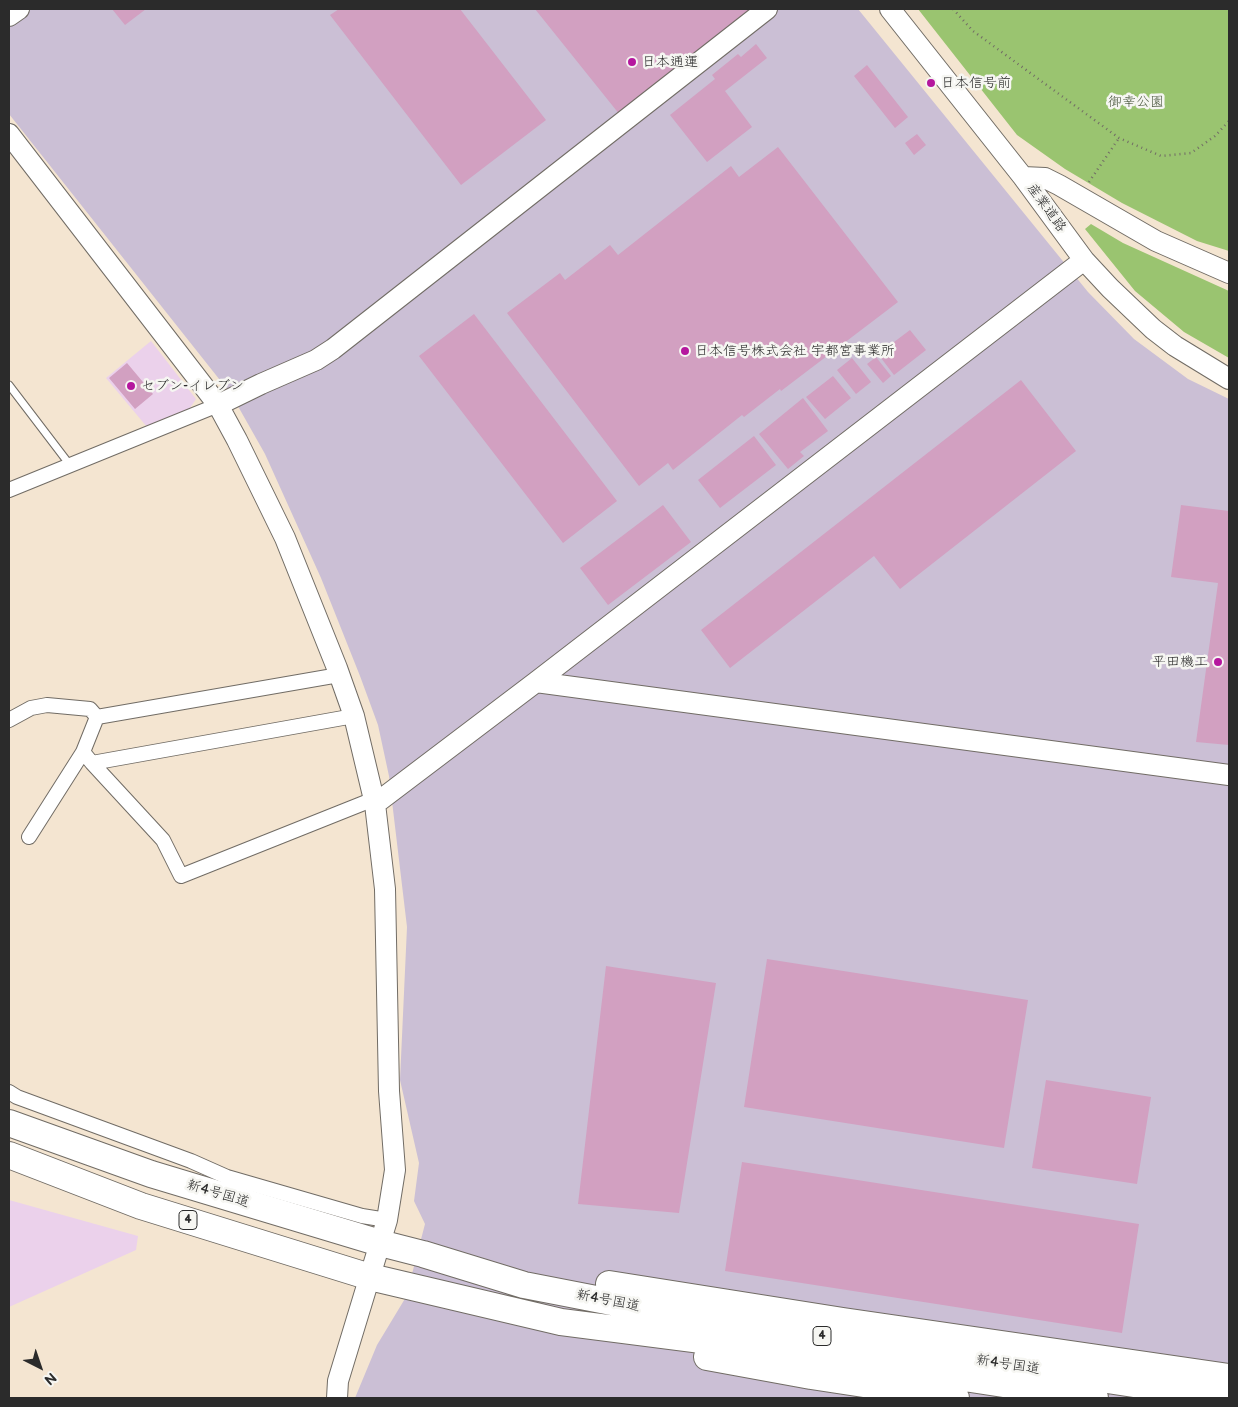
<!DOCTYPE html>
<html>
<head>
<meta charset="utf-8">
<style>
  body { margin:0 }
  #map { position:relative; width:1238px; height:1407px; overflow:hidden; background:#f4e5d1; font-family:"Balsamiq Sans",sans-serif }
  canvas { display:block }
  .frame { position:absolute; inset:0; border:10px solid #2b2b2b; pointer-events:none }
  .north { position:absolute; left:15px; top:1342px; width:50px; height:50px; -webkit-text-stroke:4px #f6f6f2; paint-order:stroke; rotate:139deg; font-size:14px; font-weight:700; line-height:20px; text-align:center; color:#2b2b2b }
  .north::after { content:''; display:block; margin:auto; width:18px; height:22px; background:#2b2b2b; clip-path:polygon(50% 0,100% 100%,50% 72%,0 100%) }
</style>
</head>
<body>
<div id="map">
<canvas width="1238" height="1407"></canvas>
<div class="frame"></div>
<div class="north">N</div>
</div>
<script>
const ctx = document.querySelector('canvas').getContext('2d');
ctx.lineJoin = 'round';
function fill(path, color) {
  ctx.fillStyle = color;
  ctx.fill(path, 'evenodd');
}
function toPath(rows) {
  const path = new Path2D();
  for (const r of rows) {
    path.moveTo(r[0], r[1]);
    for (let i = 2; i < r.length; i += 2) path.lineTo(r[i], r[i + 1]);
  }
  return path;
}
function trace(path, color, width, dash) {
  ctx.strokeStyle = color;
  ctx.lineWidth = width;
  ctx.lineCap = dash ? 'butt' : 'round';
  ctx.setLineDash(dash || []);
  ctx.stroke(path);
}
function label(font, color, halo, rows, align = 'center') {
  ctx.font = font + ' "Balsamiq Sans","Klee One",sans-serif';
  ctx.lineWidth = 5;
  ctx.setLineDash([]);
  ctx.textBaseline = 'middle';
  ctx.strokeStyle = halo;
  ctx.fillStyle = color;
  for (const [text, x, y, turn = 0] of rows) {
    ctx.save();
    ctx.translate(x, y);
    ctx.rotate((+turn || 0) * Math.PI / 180);
    ctx.textAlign = isNaN(turn) ? turn : align;
    if (halo) ctx.strokeText(text, 0, 0);
    ctx.fillText(text, 0, 0);
    ctx.restore();
  }
}
fill(toPath([
  [151,341,196,399,188,411,147,427,106,378],
  [9,1200,138,1236,136,1250,9,1307]
]), '#ebd1eb');
fill(toPath([
  [9,9,858,9,1088,292,1134,339,1188,379,1229,399,1229,1398,355,1398,377,1345,406,1297,425,1224,414,1201,419,1163,400,1080,407,927,389,776,378,725,360,676,321,578,265,454,239,408,227,389,9,114]
]), '#cbbfd5');
fill(toPath([
  [918,9,1229,9,1229,251,1197,241,1122,203,1065,169,1017,135],
  [1091,224,1123,243,1229,291,1229,358,1184,332,1135,291,1085,229]
]), '#9ac470');
fill(toPath([
  [112,9,146,9,125,25],
  [339,9,460,9,546,120,461,185,330,15],
  [535,9,754,9,620,115],
  [756,44,767,58,725,91,752,127,707,162,670,115,715,79,712,75,738,54,741,57],
  [867,65,908,117,895,128,854,76],
  [917,134,926,145,914,155,905,143],
  [778,147,898,302,781,391,780,389,744,417,742,415,673,470,668,463,639,486,507,313,560,273,565,280,610,245,618,255,731,166,739,177],
  [474,314,617,501,563,543,419,356],
  [910,330,926,350,894,375,878,354],
  [876,357,891,376,883,383,867,364],
  [852,358,871,382,856,394,837,370],
  [127,363,153,394,135,409,109,378],
  [833,376,851,398,825,419,806,397],
  [1021,380,1076,451,900,589,874,556,730,668,701,630],
  [803,398,828,431,800,452,804,456,788,469,759,434],
  [754,436,776,465,720,508,698,480],
  [663,505,691,542,608,605,580,568],
  [1181,505,1229,511,1229,745,1196,742,1218,583,1171,577],
  [767,959,1028,1000,1004,1148,744,1107],
  [606,966,716,983,679,1213,578,1204],
  [1046,1080,1151,1097,1137,1184,1032,1168],
  [742,1162,1139,1224,1122,1333,725,1271]
]), '#d2a0c1');
const lane = toPath([
  [9,385,70,465]
]);
const street = toPath([
  [9,490,218,405],
  [97,717,339,675],
  [9,720,31,708,47,705,90,709,97,717,83,752,92,763,354,716],
  [92,763,163,840,181,876,374,799],
  [29,837,83,752],
  [9,1092,17,1097,191,1161,227,1177,362,1216,387,1220]
]);
const secondary = toPath([
  [890,9,1023,177,1084,260,1110,288,1153,329,1175,346,1229,379],
  [9,16,19,9],
  [9,134,218,405,237,440,285,538,337,668,354,716,375,804,385,889,389,1091,395,1170,387,1220,338,1381,337,1398],
  [1023,177,1045,178,1059,185,1156,241,1229,273],
  [218,405,261,384,316,360,333,349,767,9],
  [536,682,1229,775],
  [375,804,536,682,1084,260]
]);
const highway = toPath([
  [9,1123,151,1174,380,1243,423,1254,524,1285,668,1313,1226,1398],
  [9,1155,141,1206,370,1277,561,1322,795,1352,1095,1398],
  [609,1284,843,1321,1229,1377],
  [707,1357,811,1376,956,1398]
]);
trace(lane, '#716c65', 9);
trace(street, '#716c65', 16);
trace(secondary, '#716c65', 22);
trace(highway, '#716c65', 28);
trace(toPath([
  [953,9,973,31,1119,138,1161,156,1191,153,1215,136,1229,121],
  [1089,182,1119,138]
]), '#716c65', 2.5, [1, 4]);
trace(lane, '#fff', 7);
trace(street, '#fff', 14);
trace(secondary, '#fff', 20);
trace(highway, '#fff', 26);
for (const [x, y, r, color] of [
  [632,62,5,"#b5179e"],
  [931,83,5,"#b5179e"],
  [685,351,5,"#b5179e"],
  [131,386,5,"#b5179e"],
  [1218,662,5,"#b5179e"]
]) {
  const dot = new Path2D();
  dot.arc(x, y, r, 0, 2 * Math.PI);
  ctx.fillStyle = color;
  ctx.fill(dot);
  trace(dot, '#f6f6f2', 2);
}
for (const [x, y, w] of [
  [188,1220,18],
  [822,1336,18]
]) {
  const box = new Path2D();
  box.roundRect(x - w / 2, y - 9.5, w, 19, 4);
  ctx.fillStyle = '#f6f6f2';
  ctx.fill(box);
  trace(box, '#2b2b2b', 1);
}
label('bold 12px', '#2b2b2b', null, [
  ["4",188,1220],
  ["4",822,1336]
]);
label('14px', '#2b2b2b', '#f6f6f2', [
  ["日本通運",642,62],
  ["日本信号前",941,83],
  ["日本信号株式会社 宇都宮事業所",695,351],
  ["セブン-イレブン",141,386],
  ["平田機工",1208,662,"right"]
], 'left');
label('14px', '#4c5940', '#f6f6f2', [
  ["御幸公園",1136,102]
]);
label('14px', '#2b2b2b', '#f6f6f2', [
  ["産業道路",1046,208,54],
  ["新4号国道",218,1194,17],
  ["新4号国道",608,1301,11],
  ["新4号国道",1008,1365,9]
]);
</script>
</body>
</html>
